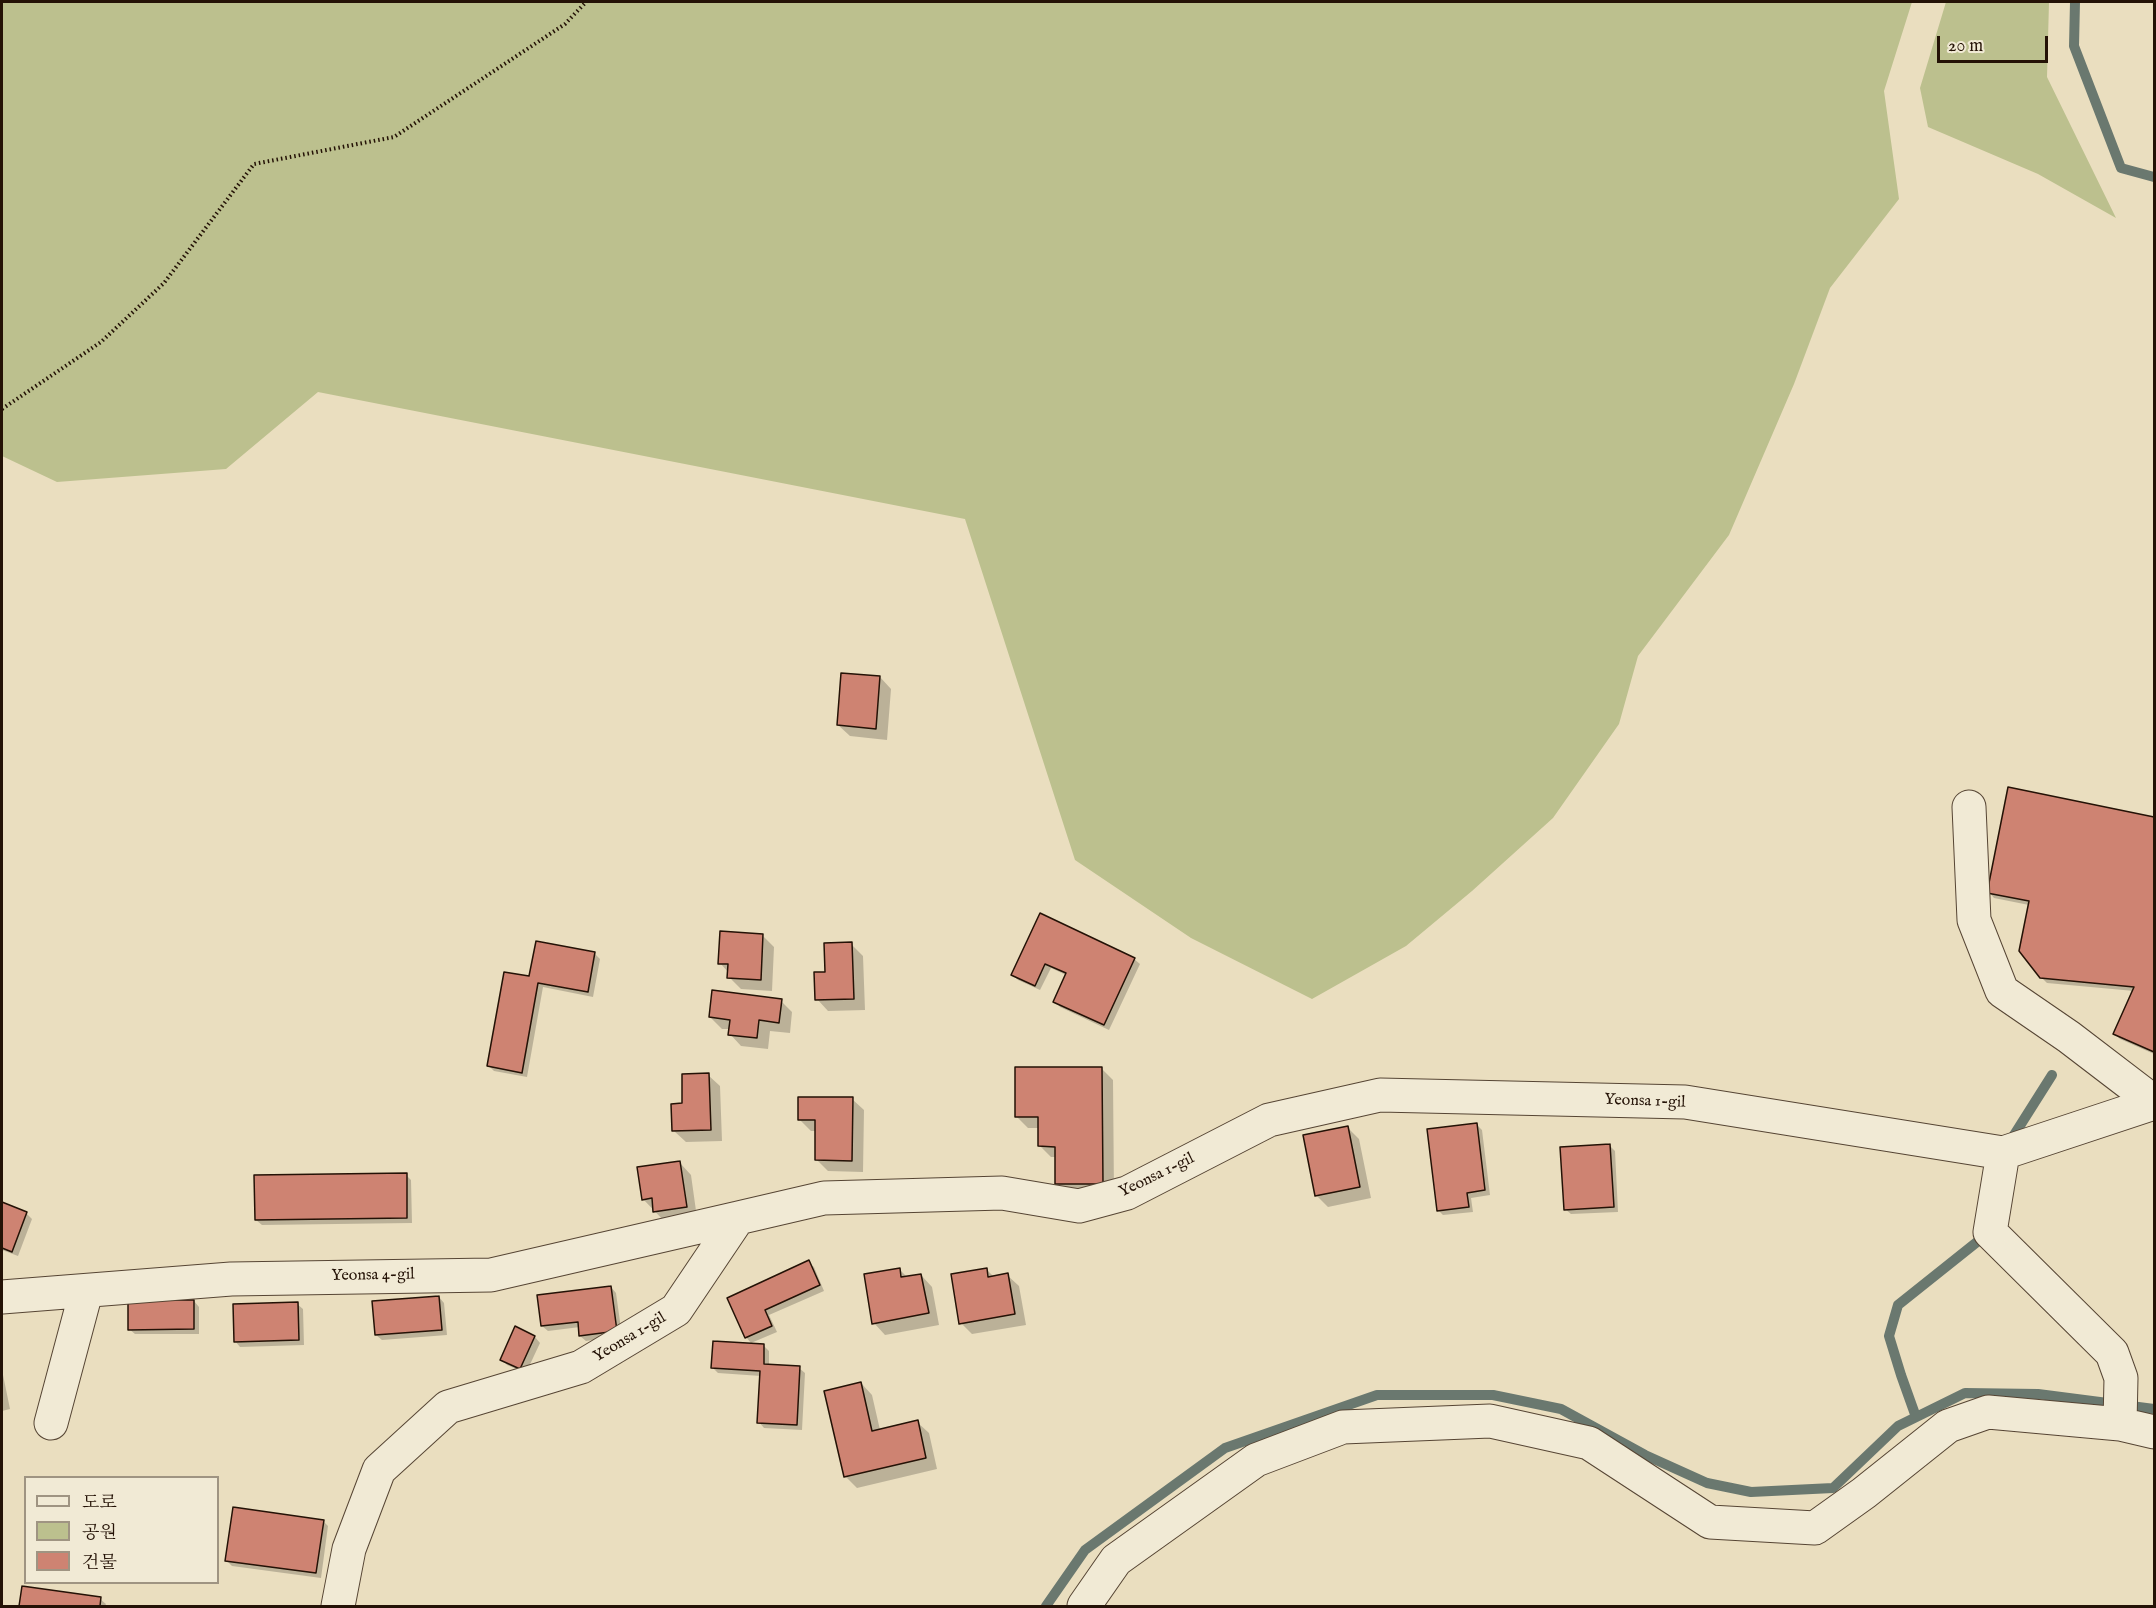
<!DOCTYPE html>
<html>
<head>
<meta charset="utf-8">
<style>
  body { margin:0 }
  #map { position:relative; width:2156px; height:1608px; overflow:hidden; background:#eadebf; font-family:"IM FELL English","Noto Serif KR",serif }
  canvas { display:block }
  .frame { position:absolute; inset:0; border:3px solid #241206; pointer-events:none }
  .legend { position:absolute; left:24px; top:1476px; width:195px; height:108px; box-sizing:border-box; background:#f1ead5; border:2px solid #9f9482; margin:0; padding:8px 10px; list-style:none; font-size:18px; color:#241206 }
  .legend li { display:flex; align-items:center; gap:12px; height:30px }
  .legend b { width:30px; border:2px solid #9f9482 }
  .scale { position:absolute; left:1937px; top:36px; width:111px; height:27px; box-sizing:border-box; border:3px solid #241206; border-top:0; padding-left:8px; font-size:18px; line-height:21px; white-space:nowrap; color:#241206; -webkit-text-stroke:4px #f1ead5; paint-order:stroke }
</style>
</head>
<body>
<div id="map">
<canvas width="2156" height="1608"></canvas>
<div class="frame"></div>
<ul class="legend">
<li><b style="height:8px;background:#f1ead5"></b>도로</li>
<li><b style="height:16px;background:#bcc08e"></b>공원</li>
<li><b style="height:16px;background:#ce8372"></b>건물</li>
</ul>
<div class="scale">20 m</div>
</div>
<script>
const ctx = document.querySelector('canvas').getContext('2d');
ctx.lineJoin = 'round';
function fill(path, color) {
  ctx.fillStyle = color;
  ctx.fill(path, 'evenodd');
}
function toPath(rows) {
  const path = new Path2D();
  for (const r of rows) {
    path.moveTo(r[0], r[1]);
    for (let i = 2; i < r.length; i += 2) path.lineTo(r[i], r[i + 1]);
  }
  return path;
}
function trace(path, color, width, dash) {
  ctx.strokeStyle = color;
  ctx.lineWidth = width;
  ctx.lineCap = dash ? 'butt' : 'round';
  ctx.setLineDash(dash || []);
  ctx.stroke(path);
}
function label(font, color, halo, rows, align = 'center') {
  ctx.font = font + ' "IM FELL English",serif';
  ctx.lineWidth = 4.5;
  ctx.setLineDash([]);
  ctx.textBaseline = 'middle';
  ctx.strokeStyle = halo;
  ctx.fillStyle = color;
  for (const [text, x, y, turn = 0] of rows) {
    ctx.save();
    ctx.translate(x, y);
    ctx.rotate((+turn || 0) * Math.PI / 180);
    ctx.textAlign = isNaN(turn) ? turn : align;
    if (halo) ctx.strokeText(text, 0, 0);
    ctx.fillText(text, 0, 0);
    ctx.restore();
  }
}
fill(toPath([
  [2,2,1912,2,1884,91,1899,199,1830,288,1794,384,1729,535,1638,656,1619,724,1553,818,1472,891,1406,946,1312,999,1191,938,1075,860,965,519,318,392,226,469,57,482,2,456],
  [1946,2,2049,2,2047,77,2116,218,2038,174,1928,127,1920,88]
]), '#bcc08e');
fill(toPath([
  [880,677,891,689,887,740,850,736,838,725],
  [2009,789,2154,819,2154,1054,2120,1039,2115,1034,2134,991,2047,983,2041,977,2029,905,1994,898,1989,892],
  [1040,915,1134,959,1140,964,1109,1030,1060,1007,1055,1001,1066,975,1051,968,1040,990,1018,980,1013,975],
  [762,935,774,947,772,991,741,989,729,977,729,973,720,963],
  [851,944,863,956,865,1010,828,1011,817,999],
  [594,953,600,959,593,997,543,987,527,1077,494,1071,489,1066,531,978],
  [781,1001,792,1012,790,1033,770,1031,768,1049,741,1046,730,1034,730,1029,722,1029,710,1017],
  [1102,1069,1113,1080,1114,1195,1068,1195,1056,1183,1057,1157,1051,1157,1040,1146,1040,1128,1028,1128,1017,1117],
  [708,1075,720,1086,722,1141,686,1142,674,1131,684,1105],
  [852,1099,864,1110,863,1172,828,1171,816,1159,817,1131,811,1131,799,1119],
  [1477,1125,1482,1130,1490,1195,1471,1198,1473,1212,1443,1215,1438,1210],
  [1347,1127,1359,1139,1371,1198,1328,1207,1316,1195],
  [1609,1145,1615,1151,1618,1212,1571,1214,1565,1209],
  [680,1163,691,1175,697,1218,666,1223,643,1199],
  [406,1175,411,1180,412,1223,262,1225,256,1220],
  [2,1204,27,1214,32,1219,18,1256,2,1250],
  [808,1262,814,1267,824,1291,769,1315,777,1332,751,1343,746,1337,729,1298],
  [899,1269,907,1277,921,1275,932,1287,939,1325,885,1335,874,1323],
  [986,1269,994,1277,1007,1275,1019,1286,1026,1325,972,1334,961,1323],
  [611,1287,616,1293,622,1336,586,1341,580,1336,580,1327,548,1331,542,1326],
  [439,1297,444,1303,447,1335,382,1340,376,1335],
  [194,1301,199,1307,199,1334,135,1334,129,1329],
  [297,1304,303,1309,304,1345,240,1347,235,1341],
  [516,1328,535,1337,540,1343,526,1373,507,1365,502,1359],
  [764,1346,769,1351,769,1366,799,1368,805,1373,802,1430,764,1428,759,1422,761,1376,718,1373,713,1368],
  [2,1370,10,1409,2,1411],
  [861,1383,872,1395,880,1430,917,1422,929,1433,937,1469,857,1488,845,1476],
  [323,1521,328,1526,321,1578,232,1566,227,1561],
  [23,1588,100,1599,106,1604,105,1606,20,1606]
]), '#0003');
trace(toPath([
  [2075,2,2074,46,2121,168,2154,177],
  [2009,1143,2052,1075],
  [1916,1417,1901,1375,1889,1336,1898,1305,1987,1234],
  [1046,1606,1085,1550,1225,1448,1377,1395,1493,1395,1561,1409,1645,1455,1707,1483,1751,1492,1833,1488,1898,1426,1965,1393,2038,1394,2154,1409]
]), '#6a786f', 10);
const building = toPath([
  [841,673,880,676,876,729,837,725,841,673],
  [2008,787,2154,817,2154,1052,2113,1034,2134,987,2040,978,2019,951,2029,901,1987,893,2008,787],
  [1040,913,1135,958,1104,1025,1053,1002,1066,973,1045,964,1035,986,1011,975,1040,913],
  [720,931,763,934,761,980,727,978,728,964,718,964,720,931],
  [536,941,595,952,588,992,538,983,522,1073,487,1066,504,972,529,976,536,941],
  [852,942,854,999,815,1000,814,972,825,972,824,943,852,942],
  [712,990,782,999,779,1023,759,1020,757,1038,728,1035,730,1020,709,1017,712,990],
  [1015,1067,1102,1067,1103,1184,1055,1184,1055,1147,1038,1146,1038,1117,1015,1117,1015,1067],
  [709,1073,711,1130,672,1131,671,1104,682,1103,682,1074,709,1073],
  [798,1097,853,1097,852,1161,815,1160,815,1120,798,1120,798,1097],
  [1477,1123,1485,1190,1467,1193,1469,1207,1437,1211,1427,1129,1477,1123],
  [1348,1126,1360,1187,1315,1196,1303,1135,1348,1126],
  [1610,1144,1614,1207,1564,1210,1560,1147,1610,1144],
  [680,1161,687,1207,653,1212,652,1198,642,1200,637,1167,680,1161],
  [407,1173,407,1218,255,1220,254,1175,407,1173],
  [2,1202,27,1212,12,1252,2,1248,2,1202],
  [809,1260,820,1285,765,1310,772,1326,745,1338,727,1298,809,1260],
  [900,1268,901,1277,921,1274,929,1313,872,1324,864,1274,900,1268],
  [987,1268,988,1277,1008,1273,1015,1314,959,1324,951,1274,987,1268],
  [611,1286,617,1331,579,1336,578,1322,541,1326,537,1295,611,1286],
  [439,1296,442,1330,375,1335,372,1301,439,1296],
  [128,1300,194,1300,194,1329,128,1330,128,1300],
  [298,1302,299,1340,234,1342,233,1304,298,1302],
  [515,1326,535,1336,520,1369,500,1360,515,1326],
  [713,1341,764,1344,764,1364,800,1366,797,1425,757,1423,760,1371,711,1368,713,1341],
  [861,1382,872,1431,918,1420,926,1458,844,1477,824,1391,861,1382],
  [233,1507,324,1520,316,1573,225,1561,233,1507],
  [22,1586,101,1597,100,1606,19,1606,22,1586]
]);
fill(building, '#ce8372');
trace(building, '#241206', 1.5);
const minor = toPath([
  [1969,807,1974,920,2002,991,2069,1037,2154,1102],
  [2003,1153,1990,1232,2112,1353,2121,1378,2120,1424],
  [2,1297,231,1279,491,1275,738,1218],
  [51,1423,86,1292],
  [338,1606,349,1549,379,1470,448,1407,581,1367,676,1310,738,1218,824,1198,1002,1193,1079,1206,1127,1193,1269,1120,1380,1095,1685,1102,2003,1153,2154,1103],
  [1084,1606,1116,1560,1256,1460,1343,1427,1490,1421,1589,1443,1710,1522,1815,1528,1864,1493,1948,1426,1988,1412,2120,1424,2154,1432]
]);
trace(minor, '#564534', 35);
trace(toPath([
  [2,409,101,342,164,283,254,164,394,137,565,24,586,2]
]), '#241206', 4, [1.5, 3]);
trace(minor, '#f1ead5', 33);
label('16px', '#241206', '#f1ead5', [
  ["Yeonsa 1-gil",1645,1102,2],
  ["Yeonsa 1-gil",1157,1176,-26],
  ["Yeonsa 4-gil",373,1276,-1],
  ["Yeonsa 1-gil",630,1338,-31]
]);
</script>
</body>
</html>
